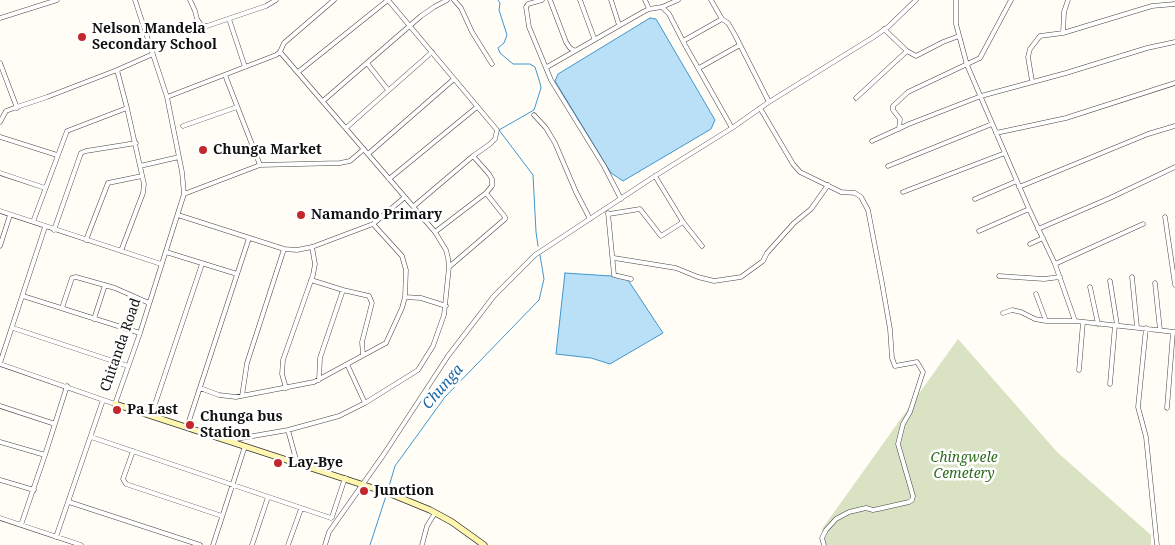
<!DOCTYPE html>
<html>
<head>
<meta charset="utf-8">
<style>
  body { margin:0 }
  canvas { display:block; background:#fffdf5 }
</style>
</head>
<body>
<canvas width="1175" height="545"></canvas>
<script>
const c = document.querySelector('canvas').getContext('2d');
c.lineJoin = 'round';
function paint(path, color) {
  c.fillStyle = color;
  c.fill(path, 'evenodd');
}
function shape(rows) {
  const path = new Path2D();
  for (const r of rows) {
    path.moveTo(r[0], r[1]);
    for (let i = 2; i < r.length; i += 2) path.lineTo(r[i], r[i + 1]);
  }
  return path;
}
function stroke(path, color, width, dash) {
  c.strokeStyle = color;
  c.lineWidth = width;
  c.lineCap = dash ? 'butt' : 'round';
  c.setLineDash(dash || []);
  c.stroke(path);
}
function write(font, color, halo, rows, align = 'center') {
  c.font = font + ' "Noto Serif",serif';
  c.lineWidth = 5;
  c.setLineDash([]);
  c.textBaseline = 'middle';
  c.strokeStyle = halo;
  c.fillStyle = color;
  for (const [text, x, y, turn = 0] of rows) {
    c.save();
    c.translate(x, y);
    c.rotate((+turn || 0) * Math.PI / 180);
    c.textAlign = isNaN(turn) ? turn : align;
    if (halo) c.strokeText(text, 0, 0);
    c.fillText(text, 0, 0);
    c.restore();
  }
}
paint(shape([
  [958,339,1057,452,1151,535,1151,545,825,545,822,529]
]), '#d9e3c4');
const water = shape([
  [650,18,656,19,715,120,711,129,623,181,611,173,555,81,558,74,650,18],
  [565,273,626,277,663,333,610,364,591,358,556,354,565,273]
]);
paint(water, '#b9e0f7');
stroke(water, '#3f96cf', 1);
stroke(shape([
  [498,0,500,3,499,10,507,35,504,43,498,48,500,53,513,64,530,64,535,67,540,83,541,88,534,110,499,130,533,175,536,232,538,246],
  [388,490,395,466,445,397,539,300,544,279,540,255],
  [370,545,386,496]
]), '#3f96cf', 1);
const street = shape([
  [190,0,195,11,197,19,201,25,207,26,266,6,276,0],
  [454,0,461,8,472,32,492,64],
  [542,0,528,4,526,7,529,27,551,80,604,166,621,199],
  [550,0,566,42,570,48,575,51],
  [580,0,594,38],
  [611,0,619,25],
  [645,0,649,9],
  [711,0,722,19,728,23,735,35,769,102],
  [956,0,956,24,967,65,1029,209,1055,264,1075,321],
  [662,7,669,14,685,45,732,128],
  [0,18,57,0],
  [229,19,245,67],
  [884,29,907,51,916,56,943,42,959,36],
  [1063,33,1064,12,1068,0],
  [683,41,722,19],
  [280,52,284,43,334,0],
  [0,63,17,108],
  [367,63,388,90],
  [547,67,643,12,649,9,662,7,678,0],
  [699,68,740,45],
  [117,70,127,108,144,184,143,193,121,251],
  [298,72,388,0,497,130,495,139,490,144,473,156,414,206],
  [225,75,260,165],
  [1032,81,1028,57,1030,49,1040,36,1063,33,1152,6,1175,4],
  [167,97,276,55,280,52,435,232,446,250,448,258,449,267,444,315,433,346,418,370,365,403,339,416,288,430,230,440],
  [856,98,907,51],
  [323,101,421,16,434,7,447,0],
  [760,108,793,164,800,172,841,192,855,193,861,197,868,210,882,283,890,329,892,358,895,366,917,362,923,372,910,412,903,424,898,444,913,496,912,500,909,502,878,509,873,510,866,508,849,512,836,519,826,530,822,538,824,545],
  [534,115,546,128,555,143,576,192,590,219],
  [0,122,6,111,14,108,47,97,117,70,153,54],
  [183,126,237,107],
  [346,128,432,52],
  [899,129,900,119,893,110,893,106,908,92,980,58,1011,0],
  [996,133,1066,118,1175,83],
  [0,137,57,155],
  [872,141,909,124,981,96,1066,73,1147,48,1175,42],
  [368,154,454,79],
  [140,166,179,157],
  [888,166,992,124],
  [0,173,45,188],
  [655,176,683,222,702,246],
  [389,179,477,107],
  [1019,187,1148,134,1175,126],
  [903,192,1005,153],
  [184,194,260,165,340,163,350,161,364,149],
  [975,199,1017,181],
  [0,211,161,264],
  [608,213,614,275,631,279],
  [609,214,640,209,661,236,683,222],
  [178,215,284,249,297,250,312,247,373,224,405,197],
  [1165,217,1175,285],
  [33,222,67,131,127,108],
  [1038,229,1110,198,1175,167],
  [54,230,81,153,86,151,136,143],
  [979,231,1029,209],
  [435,232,486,193,492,186,492,179,489,174,473,156],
  [86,240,108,183,142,176],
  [1030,244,1043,238],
  [0,246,10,215],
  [166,252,237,274],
  [614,258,676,268,698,277,714,281,741,277,763,261,767,253,794,223,811,209,828,185],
  [1055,264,1143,224],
  [449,267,505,219,505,217,486,193],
  [999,276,1044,279,1060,277],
  [1132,277,1137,327],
  [311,280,343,290,369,296,372,303,362,342,363,355],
  [1110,281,1117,325],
  [1155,283,1160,330],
  [1090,287,1098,324],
  [1036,294,1046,321],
  [23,296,140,333],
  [405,297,421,298,446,306],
  [62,308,72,278,76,277,115,288,149,303],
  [1003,313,1012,310,1021,312,1035,319,1046,321,1075,321,1175,332],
  [94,319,105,285],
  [13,328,128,366],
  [1146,328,1138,407,1146,437,1157,545],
  [0,363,45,227],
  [0,364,115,404,140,333,184,194,182,172,167,97,135,0],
  [347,364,365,403],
  [1079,370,1083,322],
  [319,380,320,358,343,290],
  [1110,384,1115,325],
  [200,388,219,395,236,397,314,382,386,343,402,308,405,297,406,270,402,256,373,224],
  [286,388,282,374,283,360,313,275,315,264,312,247],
  [242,396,247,363,284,249],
  [0,406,55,424],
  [1167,408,1173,332],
  [151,416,202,264],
  [187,427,249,238],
  [288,430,297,463],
  [91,437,331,518,332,517,345,478],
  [0,442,45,455],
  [133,451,123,479,126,484,222,516],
  [0,480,34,490],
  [69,502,200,545],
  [0,518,81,545],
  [21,525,45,455,67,386],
  [56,537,103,400],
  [213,545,245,446],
  [252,545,268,497],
  [288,545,301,509],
  [325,545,329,532,384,454,448,356,494,296,535,255,655,176,732,128,769,102,872,38,888,27,916,0],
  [422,545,427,526,435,513]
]);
const secondary = shape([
  [115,404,391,494,430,510,452,522,484,545]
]);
stroke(street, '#444', 5);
stroke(secondary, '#333', 7);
stroke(street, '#fff', 4);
stroke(secondary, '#fff6b0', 5.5);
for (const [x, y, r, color] of [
  [82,37,5,"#c4262e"],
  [203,150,5,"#c4262e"],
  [301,215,5,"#c4262e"],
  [117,410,5,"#c4262e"],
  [190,425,5,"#c4262e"],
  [278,463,5,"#c4262e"],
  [364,491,5,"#c4262e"]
]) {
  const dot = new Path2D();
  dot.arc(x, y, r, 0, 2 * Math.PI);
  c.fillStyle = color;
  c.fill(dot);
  stroke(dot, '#fff', 2);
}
write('bold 14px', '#111', '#fff', [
  ["Nelson Mandela",92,29],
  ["Secondary School",92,45],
  ["Chunga Market",213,150],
  ["Namando Primary",311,215],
  ["Pa Last",127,410],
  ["Chunga bus",200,417],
  ["Station",200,433],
  ["Lay-Bye",288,463],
  ["Junction",374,491]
], 'left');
write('14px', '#111', '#fff', [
  ["Chitanda Road",121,345,-71]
]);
write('italic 14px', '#2f6b1f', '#fff', [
  ["Chingwele",964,458],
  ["Cemetery",964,474]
]);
write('italic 15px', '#1768a6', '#fff', [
  ["Chunga",443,387,-49]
]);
</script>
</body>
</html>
